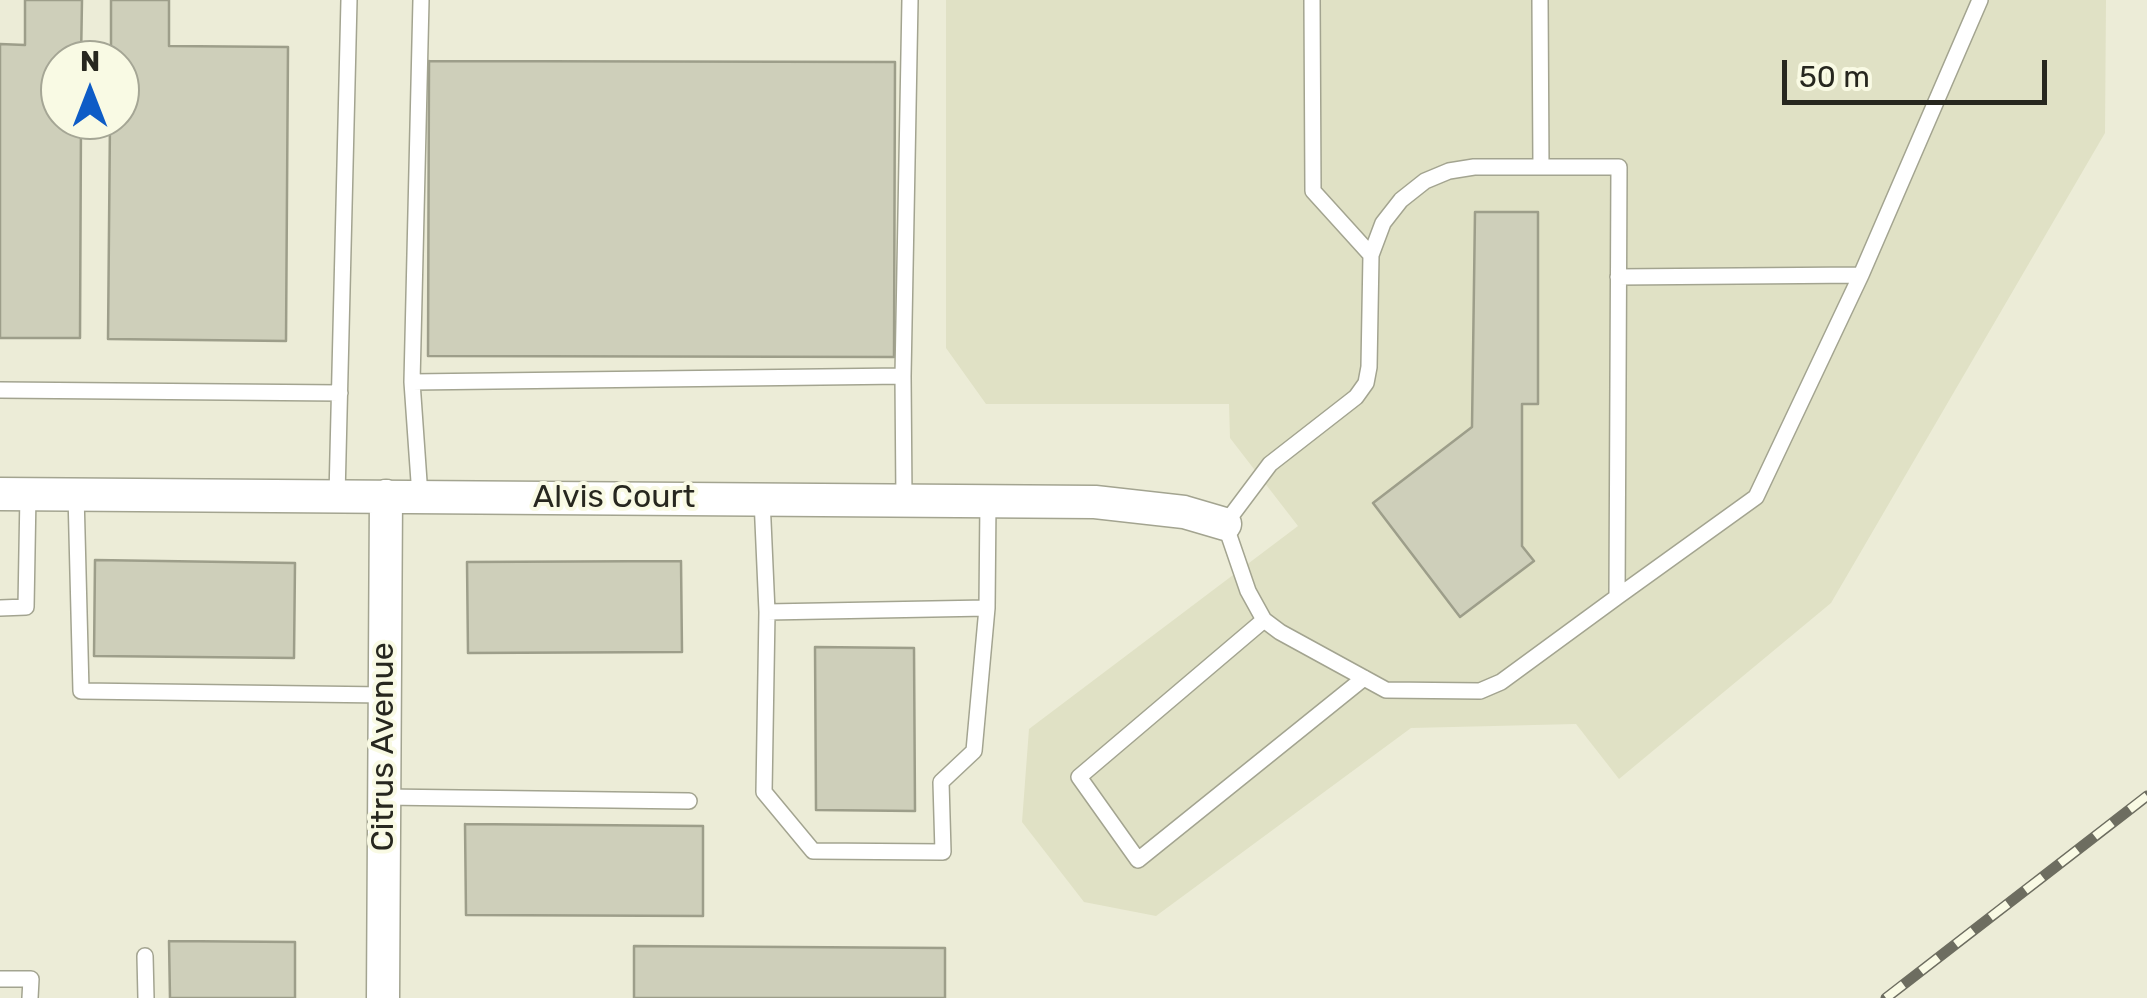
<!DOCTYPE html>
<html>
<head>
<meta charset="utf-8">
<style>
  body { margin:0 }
  #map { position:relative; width:2147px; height:998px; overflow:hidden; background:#ececd7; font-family:Rubik,sans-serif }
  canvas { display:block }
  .north { position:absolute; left:40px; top:40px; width:100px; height:100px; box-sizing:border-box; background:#f9fae4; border:2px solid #a5a695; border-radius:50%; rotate:0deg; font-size:28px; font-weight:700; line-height:40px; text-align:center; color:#27271f }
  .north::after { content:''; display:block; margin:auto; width:35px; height:45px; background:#0e5cc6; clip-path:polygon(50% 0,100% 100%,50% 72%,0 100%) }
  .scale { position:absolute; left:1782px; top:60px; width:265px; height:45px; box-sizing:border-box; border:5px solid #27271f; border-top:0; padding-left:12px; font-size:30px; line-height:35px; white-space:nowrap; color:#27271f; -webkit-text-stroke:8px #f9fae4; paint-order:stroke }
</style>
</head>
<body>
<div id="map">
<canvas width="2147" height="998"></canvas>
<div class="north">N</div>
<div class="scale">50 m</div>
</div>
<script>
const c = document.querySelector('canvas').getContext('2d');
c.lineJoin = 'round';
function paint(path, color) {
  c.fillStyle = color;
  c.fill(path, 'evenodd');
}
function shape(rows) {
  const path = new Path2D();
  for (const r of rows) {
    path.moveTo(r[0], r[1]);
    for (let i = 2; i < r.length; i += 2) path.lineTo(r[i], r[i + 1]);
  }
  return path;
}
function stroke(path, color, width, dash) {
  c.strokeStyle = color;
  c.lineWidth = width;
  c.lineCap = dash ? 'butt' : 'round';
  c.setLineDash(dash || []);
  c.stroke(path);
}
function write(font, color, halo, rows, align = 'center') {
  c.font = font + ' Rubik,sans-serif';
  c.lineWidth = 8;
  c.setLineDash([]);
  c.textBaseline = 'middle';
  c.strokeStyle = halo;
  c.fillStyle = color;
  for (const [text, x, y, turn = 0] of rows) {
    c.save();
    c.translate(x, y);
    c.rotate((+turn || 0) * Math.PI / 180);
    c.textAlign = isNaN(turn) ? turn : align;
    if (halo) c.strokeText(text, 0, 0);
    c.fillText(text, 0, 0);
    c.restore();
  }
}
paint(shape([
  [946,0,2106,0,2105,133,1831,603,1619,779,1576,724,1411,728,1156,916,1084,902,1022,822,1029,729,1298,526,1230,438,1229,404,986,404,946,348]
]), '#e0e1c5');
const building = shape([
  [25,0,82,0,81,60,60,60,60,120,81,120,80,338,0,338,0,44,25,45,25,0],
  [111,0,169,0,169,46,288,47,286,341,108,339,110,120,120,120,120,60,111,60,111,0],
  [429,61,895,62,894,357,428,356,429,61],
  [1475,212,1538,212,1538,404,1522,404,1522,546,1534,561,1460,617,1373,503,1472,427,1475,212],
  [95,560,295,563,294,658,94,656,95,560],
  [681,561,682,652,468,653,467,562,681,561],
  [815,647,914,648,915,811,816,810,815,647],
  [465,824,703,826,703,916,466,915,465,824],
  [169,941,295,942,295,998,170,998,169,941],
  [634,946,945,948,945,998,634,998,634,946]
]);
paint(building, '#cecfba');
stroke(building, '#9d9e8a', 2.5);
const lane = shape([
  [1312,0,1313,191,1371,255],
  [1540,0,1541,167],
  [1474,167,1619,167,1617,597,1501,682,1480,691,1386,690,1280,632,1264,620,1248,591,1225,524,1270,464,1356,397,1366,383,1369,367,1371,255,1383,223,1401,200,1425,181,1449,171,1474,167],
  [1861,275,1980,0],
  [903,376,910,0],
  [412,382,421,0],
  [0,390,340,393],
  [76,494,81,691,384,695],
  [337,496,349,0],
  [420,496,412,382,903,376,904,500],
  [762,499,767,612,987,608,988,501],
  [1617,597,1756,497,1861,275,1618,277],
  [0,608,26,607,28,494],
  [767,612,764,792,813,851,943,852,941,782,974,751,987,608],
  [1264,620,1079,777,1138,860,1364,678],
  [384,797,689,801],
  [145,956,146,998],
  [0,979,31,979,30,998]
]);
const street = shape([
  [0,494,1095,502,1184,512,1225,524],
  [383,998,386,496]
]);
stroke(lane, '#a3a490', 18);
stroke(street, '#a3a490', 35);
stroke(lane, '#fff', 15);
stroke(street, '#fff', 32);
const rail = shape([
  [1886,998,2147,796]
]);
stroke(rail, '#6d6d60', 11);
stroke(rail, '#f9fae4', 8, [22]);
write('32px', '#27271f', '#f9fae4', [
  ["Alvis Court",614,498],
  ["Citrus Avenue",384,747,-90]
]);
</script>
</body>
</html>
